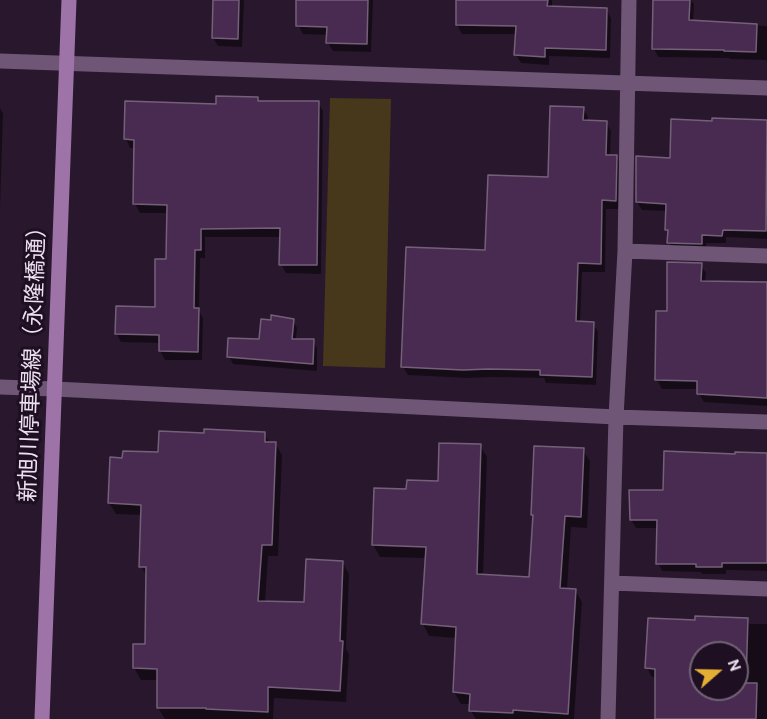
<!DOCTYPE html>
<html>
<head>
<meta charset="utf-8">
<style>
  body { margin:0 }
  #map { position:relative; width:767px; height:719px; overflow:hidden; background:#29182d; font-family:Cabin,sans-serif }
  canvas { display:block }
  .north { position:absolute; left:689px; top:641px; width:60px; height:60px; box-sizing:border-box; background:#1f0f23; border:2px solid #716375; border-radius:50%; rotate:70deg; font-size:16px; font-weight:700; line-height:24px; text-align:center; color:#ece1f0 }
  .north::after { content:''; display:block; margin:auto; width:21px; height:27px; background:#e4ae35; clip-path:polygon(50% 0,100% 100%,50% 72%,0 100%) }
</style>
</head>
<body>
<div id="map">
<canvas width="767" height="719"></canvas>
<div class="north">N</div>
</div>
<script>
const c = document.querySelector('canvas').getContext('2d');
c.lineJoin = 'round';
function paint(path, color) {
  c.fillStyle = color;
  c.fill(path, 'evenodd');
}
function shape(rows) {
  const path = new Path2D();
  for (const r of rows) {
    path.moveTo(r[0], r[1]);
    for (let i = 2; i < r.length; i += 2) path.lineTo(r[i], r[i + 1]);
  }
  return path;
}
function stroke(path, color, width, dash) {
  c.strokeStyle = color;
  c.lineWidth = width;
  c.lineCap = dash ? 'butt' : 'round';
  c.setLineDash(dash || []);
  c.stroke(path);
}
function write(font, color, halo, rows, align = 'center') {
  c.font = font + ' Cabin,"Noto Sans JP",sans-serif';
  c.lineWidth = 6;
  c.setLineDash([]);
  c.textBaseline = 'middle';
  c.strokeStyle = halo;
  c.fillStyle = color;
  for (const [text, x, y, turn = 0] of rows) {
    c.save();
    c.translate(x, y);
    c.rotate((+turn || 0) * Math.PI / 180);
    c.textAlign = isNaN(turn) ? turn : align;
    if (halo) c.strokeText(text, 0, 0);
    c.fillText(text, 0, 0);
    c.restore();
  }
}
paint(shape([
  [330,98,391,99,385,368,323,366]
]), '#47381c');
paint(shape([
  [215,0,244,0,242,47,218,46,213,38],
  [298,0,373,0,371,52,333,51,328,43,328,35,303,34,298,25],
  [457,0,552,0,552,8,606,9,611,18,610,58,549,56,549,65,521,63,516,55,517,34,462,34,457,25],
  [654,0,691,0,694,4,693,22,767,26,767,62,766,60,730,59,729,58,658,57,654,49],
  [257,98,259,102,318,103,323,111,321,274,286,273,281,264,281,237,205,237,205,258,200,258,199,311,203,318,202,360,165,360,160,351,160,343,121,342,116,333,156,308,167,261,168,213,140,213,135,204,136,148,130,148,126,139,217,105],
  [0,108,3,114,0,210],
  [583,108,588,117,587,122,606,122,611,131,610,156,616,157,621,165,620,209,606,209,605,272,582,272,580,323,593,324,598,332,596,385,546,383,544,378,494,377,469,378,408,375,403,367,487,252,549,179],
  [739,120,767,121,767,239,726,237,726,243,706,243,706,252,674,250,669,242,669,233,667,229,667,211,642,210,637,202,671,159,713,122],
  [701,265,706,273,705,282,767,284,767,406,704,402,699,394,699,389,662,389,657,380,668,313],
  [293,320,297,328,296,340,313,341,317,348,317,371,233,364,229,356,261,340],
  [264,433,270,443,275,443,282,455,278,556,268,556,265,602,306,603,343,563,349,574,346,649,349,654,346,702,274,698,273,719,165,719,158,708,158,680,141,680,134,668,146,645,147,577,141,566,142,515,116,514,109,503,124,459,160,454,206,435],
  [480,446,487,457,483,576,530,579,534,518,532,514,583,450,590,461,587,528,571,527,567,590,575,590,582,602,574,719,476,719,470,710,471,704,461,704,454,692,457,638,429,636,423,624,427,558,380,557,373,545,376,489,408,490,440,483],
  [767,454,767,571,726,570,726,574,702,574,701,572,662,571,658,563,658,528,636,528,631,520,630,492,664,491],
  [747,620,750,624,767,624,767,719,657,719,657,677,652,677,647,668,696,622],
  [701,653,737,653,737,689,701,689]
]), '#0007');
const building = shape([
  [213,0,239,0,238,39,212,38,213,0],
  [296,0,368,0,367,44,326,43,327,27,296,26,296,0],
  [456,0,548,0,547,6,607,8,606,50,545,48,545,57,514,55,516,26,456,25,456,0],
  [653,0,690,0,689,20,757,24,756,52,724,51,724,50,652,49,653,0],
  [216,96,258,97,258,101,319,101,317,265,279,265,280,228,201,229,201,250,195,250,194,308,199,308,198,352,159,351,159,335,115,334,116,306,155,307,155,259,166,259,167,205,133,204,134,140,124,139,125,101,216,104,216,96],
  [550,106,584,107,583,120,607,121,606,155,617,155,616,201,602,200,601,264,578,263,576,321,594,322,592,377,540,375,540,370,488,369,463,370,401,367,406,247,485,250,488,175,548,177,550,106],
  [712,118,767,120,766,231,723,230,722,236,702,235,702,244,667,243,668,230,665,230,666,204,636,202,636,156,670,158,671,119,712,121,712,118],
  [667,262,702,263,701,281,767,282,767,398,697,394,697,381,655,380,656,311,667,311,667,262],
  [271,315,294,319,292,339,314,339,313,364,227,357,228,338,259,339,261,319,271,320,271,315],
  [204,429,265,432,265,442,276,442,272,545,262,545,258,601,304,602,306,559,343,561,340,641,343,641,340,691,268,687,268,712,206,709,206,708,157,708,157,669,133,668,133,644,145,644,146,567,139,567,141,505,108,503,110,457,122,458,123,451,158,452,159,431,204,433,204,429],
  [439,443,481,444,477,574,529,577,533,515,531,515,534,446,584,448,581,517,565,516,560,588,576,589,568,714,513,710,513,713,469,711,470,694,453,692,456,627,421,624,426,547,372,545,374,488,406,489,407,480,438,481,439,443],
  [664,451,735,454,735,452,767,453,767,563,722,563,722,567,696,567,696,564,656,564,657,520,630,520,629,490,663,490,664,451],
  [695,616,748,618,746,683,757,683,756,719,655,719,655,669,645,668,648,618,695,620,695,616],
  [701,653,737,653,737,689,701,689,701,653]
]);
paint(building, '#492b51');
stroke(building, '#746079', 1.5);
stroke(shape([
  [0,61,767,88],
  [625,251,767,256],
  [0,387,55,389,616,417,767,422],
  [612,583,767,589],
  [608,719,616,417,625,251,629,0]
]), '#6f5576', 15);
stroke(shape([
  [42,719,69,0]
]), '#9d73a8', 15);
write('22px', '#ece1f0', '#1f0f23', [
  ["新旭川停車場線（永隆橋通）",33,359,-88]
]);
</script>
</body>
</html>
